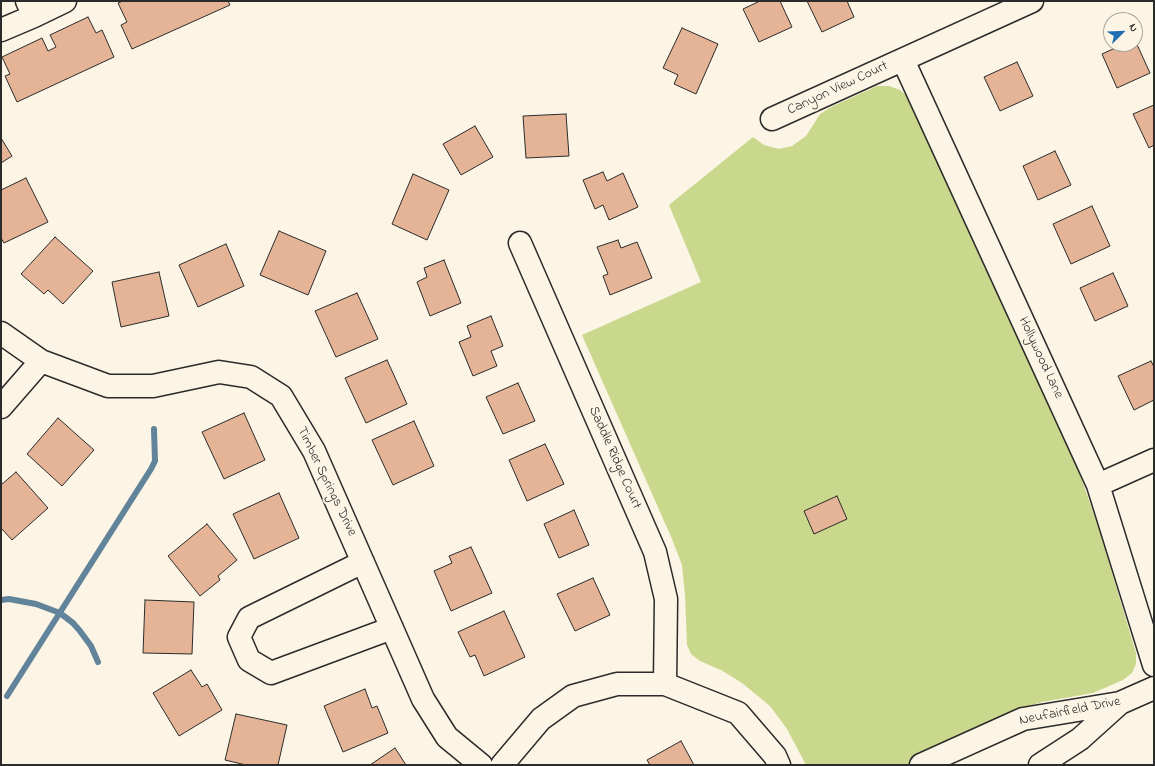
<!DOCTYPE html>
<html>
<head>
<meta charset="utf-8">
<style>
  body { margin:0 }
  #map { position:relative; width:1155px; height:766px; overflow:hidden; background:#fcf5e5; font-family:"Indie Flower",sans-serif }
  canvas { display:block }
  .frame { position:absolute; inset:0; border:2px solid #2b2b2b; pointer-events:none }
  .north { position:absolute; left:1103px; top:12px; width:40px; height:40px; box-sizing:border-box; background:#fcf5e5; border:1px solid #a8a49b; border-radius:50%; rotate:67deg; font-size:11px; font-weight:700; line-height:16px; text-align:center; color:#2b2b2b }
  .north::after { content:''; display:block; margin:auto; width:14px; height:18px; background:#1f6fb2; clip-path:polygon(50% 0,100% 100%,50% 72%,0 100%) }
</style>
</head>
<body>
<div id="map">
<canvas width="1155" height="766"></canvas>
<div class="frame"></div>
<div class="north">N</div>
</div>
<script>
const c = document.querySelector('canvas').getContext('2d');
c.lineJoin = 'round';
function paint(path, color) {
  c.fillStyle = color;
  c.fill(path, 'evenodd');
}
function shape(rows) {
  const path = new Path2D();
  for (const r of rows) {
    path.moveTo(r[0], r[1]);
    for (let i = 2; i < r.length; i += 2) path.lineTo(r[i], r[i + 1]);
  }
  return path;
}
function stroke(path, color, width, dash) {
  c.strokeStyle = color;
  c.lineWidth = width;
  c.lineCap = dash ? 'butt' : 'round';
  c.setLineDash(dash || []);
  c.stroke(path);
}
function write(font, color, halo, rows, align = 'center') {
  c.font = font + ' "Indie Flower",sans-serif';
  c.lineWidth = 4;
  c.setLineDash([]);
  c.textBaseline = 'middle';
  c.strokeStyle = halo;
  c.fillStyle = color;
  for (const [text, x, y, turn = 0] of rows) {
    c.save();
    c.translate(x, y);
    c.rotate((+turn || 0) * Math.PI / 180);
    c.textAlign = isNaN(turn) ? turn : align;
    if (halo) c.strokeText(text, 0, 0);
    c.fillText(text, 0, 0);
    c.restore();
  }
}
paint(shape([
  [877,86,889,86,900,90,908,97,1076,463,1099,529,1136,653,1136,664,1132,673,1123,680,1093,693,1042,702,1007,713,950,739,932,749,911,765,806,765,787,729,770,706,742,683,721,670,700,661,691,654,687,645,685,595,682,565,672,539,582,335,701,282,669,205,753,137,764,145,779,149,792,146,806,136,820,114,831,107]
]), '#c9d88c');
stroke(shape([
  [1,600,9,599,36,604,60,613,73,623,80,631,91,646,98,662],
  [7,696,151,469,155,461,154,429]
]), '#62849b', 6);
const building = shape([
  [123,1,228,1,230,5,132,49,121,25,127,22,118,3,123,1],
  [760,1,780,1,792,27,759,42,743,9,760,1],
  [807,1,847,1,854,17,822,32,807,1],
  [88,17,96,33,102,30,114,57,17,102,5,76,10,74,2,57,42,38,48,51,56,47,50,35,88,17],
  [682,28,718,44,696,94,674,84,678,75,663,68,682,28],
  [1135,40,1150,73,1117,88,1102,54,1124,44,1135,44,1135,40],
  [1017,62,1033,96,1000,111,984,77,1017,62],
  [1154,105,1154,145,1149,148,1133,114,1154,105],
  [566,114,569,156,526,158,523,116,566,114],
  [475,126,493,157,461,175,443,144,475,126],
  [1,138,12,156,1,163,1,138],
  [1055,151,1071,185,1038,200,1023,166,1055,151],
  [603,172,607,181,623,173,638,207,609,220,603,205,595,209,583,180,603,172],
  [413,174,449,190,427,240,392,224,413,174],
  [26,178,48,222,4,243,1,238,1,190,26,178],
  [1092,206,1110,246,1071,264,1053,224,1092,206],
  [279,231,326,251,308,295,260,275,279,231],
  [55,237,93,271,63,304,48,290,44,294,21,274,55,237],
  [618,240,621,248,637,242,652,278,610,295,603,276,608,274,597,247,618,240],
  [226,244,244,286,198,307,179,265,226,244],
  [444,260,461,303,430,316,417,282,427,277,424,268,444,260],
  [159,272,169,316,121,327,112,282,159,272],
  [1113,273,1128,306,1095,321,1080,288,1113,273],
  [357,293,378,339,336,357,315,311,357,293],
  [491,316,503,346,491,351,497,366,473,376,459,342,471,337,467,326,491,316],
  [387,360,407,404,366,423,345,378,387,360],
  [1151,361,1154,367,1154,400,1134,410,1118,376,1151,361],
  [518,383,535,421,503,434,486,397,518,383],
  [244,413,265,460,224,479,202,432,244,413],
  [58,418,94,450,62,486,27,454,58,418],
  [414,421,434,466,393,485,372,440,414,421],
  [545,444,564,484,527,501,509,460,545,444],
  [16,472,48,508,12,540,1,528,1,485,16,472],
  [279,493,299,538,254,559,233,514,279,493],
  [837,496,847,519,814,534,804,511,837,496],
  [574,510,589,545,559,558,544,524,574,510],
  [207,524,237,560,218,576,220,580,200,596,168,556,207,524],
  [471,547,492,593,451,611,434,571,452,563,449,556,471,547],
  [593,578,610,615,575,631,557,594,593,578],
  [145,600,194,602,192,654,143,653,145,600],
  [504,611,525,657,484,676,475,655,470,657,458,632,504,611],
  [191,670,202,687,207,684,222,710,179,736,153,693,191,670],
  [365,689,372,708,377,706,388,733,343,752,324,706,365,689],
  [236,714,287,725,278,765,246,765,225,760,236,714],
  [681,741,694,765,650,765,647,760,681,741],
  [395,748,406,765,370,765,395,748]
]);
paint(building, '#e5b496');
stroke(building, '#2b2b2b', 1);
const minor = shape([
  [27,1,34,16,65,1],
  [1,30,34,16],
  [903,60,1098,485,1154,665],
  [772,119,1032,1],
  [520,243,655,552,666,599,665,684],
  [1,333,41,361,108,386,153,386,219,372,251,377,281,396,314,451,423,699,447,737,481,765],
  [1,407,41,361],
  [1098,485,1154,460],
  [363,562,249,618,239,637,249,660,271,673,392,628],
  [502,765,541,719,573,696,617,684,665,684,738,713,775,756,779,765],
  [921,765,1023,719,1120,703,1154,688],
  [1040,765,1080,739,1120,703]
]);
stroke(minor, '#2b2b2b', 25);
stroke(minor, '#fcf5e5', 22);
write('14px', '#2b2b2b', '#fcf5e5', [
  ["Canyon View Court",838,89,-25],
  ["Hollywood Lane",1040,358,65],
  ["Saddle Ridge Court",614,458,66],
  ["Timber Springs Drive",326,482,64],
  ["Neufairfield Drive",1070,712,-11]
]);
</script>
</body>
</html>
